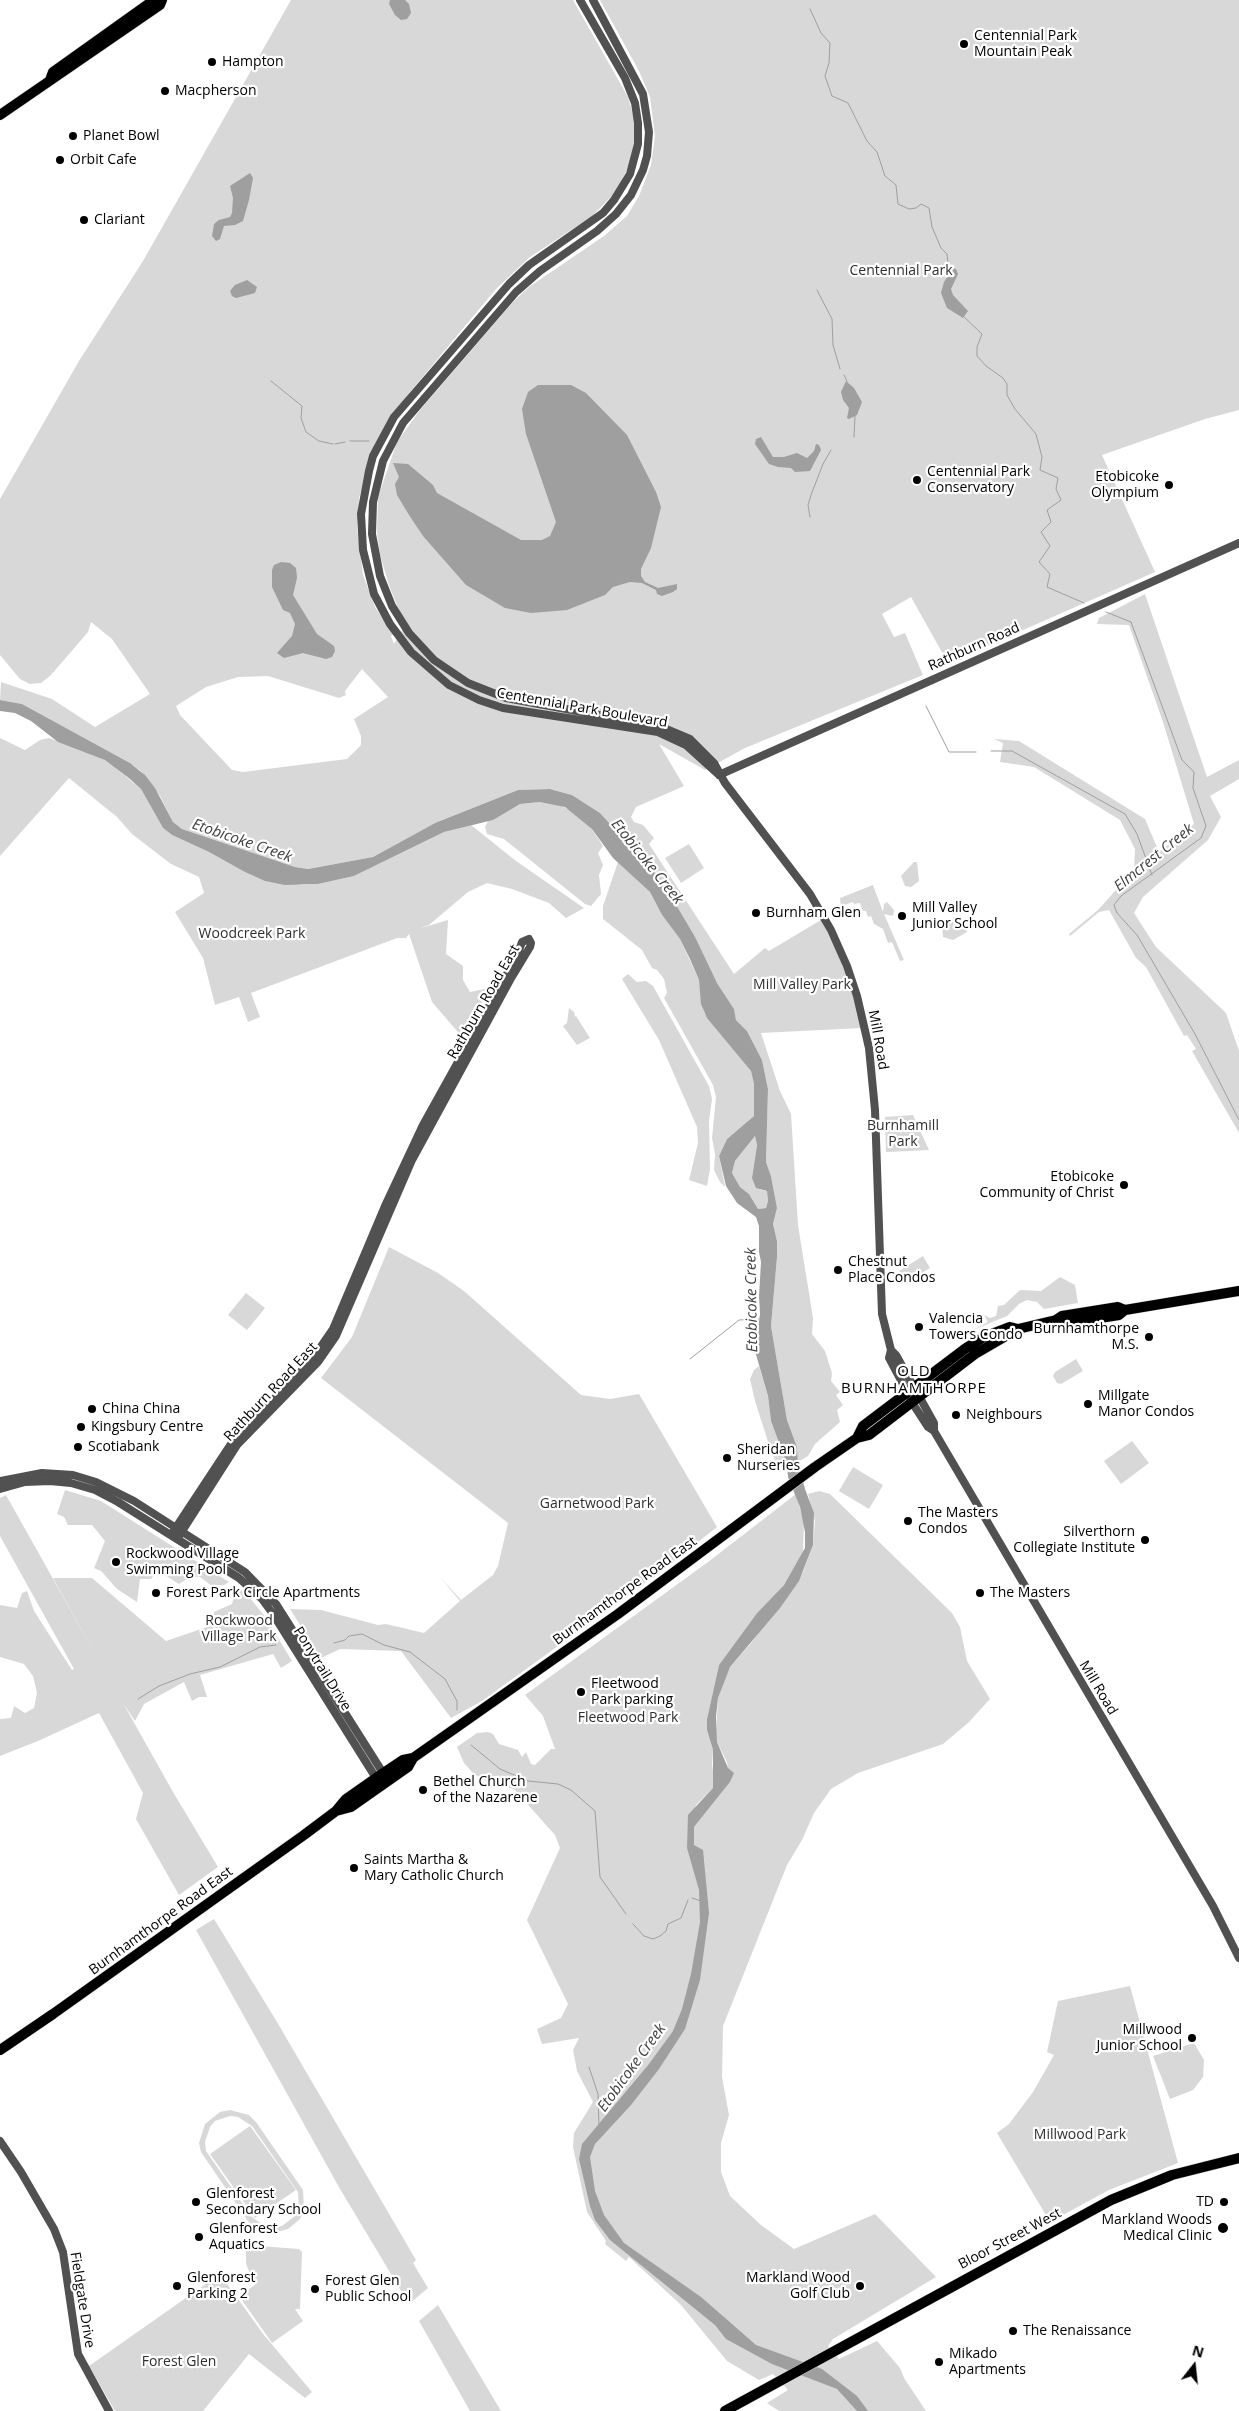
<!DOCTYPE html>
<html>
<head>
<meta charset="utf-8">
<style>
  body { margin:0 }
  #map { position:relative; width:1239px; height:2411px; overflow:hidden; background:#fff; font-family:"Open Sans",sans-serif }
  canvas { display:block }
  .north { position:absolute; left:1169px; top:2341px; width:50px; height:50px; -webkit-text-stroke:4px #fff; paint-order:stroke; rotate:16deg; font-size:14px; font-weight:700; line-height:20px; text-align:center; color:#000 }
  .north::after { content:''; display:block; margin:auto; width:18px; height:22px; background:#000; clip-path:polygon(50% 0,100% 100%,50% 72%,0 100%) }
</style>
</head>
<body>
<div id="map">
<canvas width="1239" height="2411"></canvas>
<div class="north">N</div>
</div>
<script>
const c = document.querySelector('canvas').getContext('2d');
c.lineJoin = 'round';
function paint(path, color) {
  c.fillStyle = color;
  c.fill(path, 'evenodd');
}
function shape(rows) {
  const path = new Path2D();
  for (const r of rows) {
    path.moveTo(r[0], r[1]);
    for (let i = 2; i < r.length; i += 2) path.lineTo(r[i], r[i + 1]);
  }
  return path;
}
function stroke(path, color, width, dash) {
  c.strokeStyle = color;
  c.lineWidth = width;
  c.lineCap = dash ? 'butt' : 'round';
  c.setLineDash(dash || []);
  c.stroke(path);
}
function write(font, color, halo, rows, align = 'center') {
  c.font = font + ' "Open Sans",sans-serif';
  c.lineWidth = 4.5;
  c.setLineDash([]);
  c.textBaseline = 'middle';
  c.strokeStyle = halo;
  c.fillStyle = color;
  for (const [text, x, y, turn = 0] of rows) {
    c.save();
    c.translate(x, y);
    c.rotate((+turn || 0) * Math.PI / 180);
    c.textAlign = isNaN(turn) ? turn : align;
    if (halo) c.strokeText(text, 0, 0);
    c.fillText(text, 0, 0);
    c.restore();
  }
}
paint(shape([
  [291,0,573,0,628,97,634,118,635,136,633,158,615,193,591,217,530,257,496,289,410,392,373,448,359,498,357,527,363,575,375,607,393,634,391,636,394,644,407,622,400,613,389,585,380,555,377,532,378,497,397,442,420,410,513,302,529,287,604,236,627,216,639,196,651,165,655,136,650,97,639,71,600,0,1239,0,1239,410,1205,419,1102,455,1155,572,948,663,911,597,882,614,894,637,905,633,923,675,745,748,705,770,659,744,684,786,636,807,631,817,634,822,643,825,654,838,649,844,734,974,765,948,769,951,821,920,837,950,856,1004,861,1028,761,1033,780,1091,791,1114,798,1225,813,1318,812,1334,825,1351,832,1373,831,1381,840,1392,836,1395,843,1405,837,1410,840,1422,815,1444,808,1456,798,1462,797,1447,787,1420,771,1326,777,1257,777,1241,773,1224,777,1208,771,1176,766,1162,768,1089,762,1060,747,1031,736,1020,734,1009,717,983,662,881,600,813,572,795,562,792,550,789,518,790,435,823,373,857,308,869,295,867,182,829,173,822,160,796,141,771,130,763,22,704,0,700,1,682,52,699,95,727,150,694,112,639,91,622,88,632,51,675,41,683,30,684,20,679,0,655,0,499,79,361,143,261],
  [362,669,388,697,354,719,361,736,361,745,347,759,243,772,232,770,180,715,176,706,206,687,238,677,268,676,339,698,346,695,345,691],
  [1145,594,1207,777,1239,760,1239,779,1210,796,1221,817,1208,840,1143,897,1134,913,1156,947,1226,1013,1239,1051,1239,1133,1192,1051,1196,1049,1187,1035,1184,1036,1146,967,1136,958,1109,910,1099,912,1070,936,1069,934,1098,910,1134,870,1135,849,1120,820,1034,767,1000,762,1003,743,994,739,1019,741,1145,819,1159,852,1194,824,1163,722,1129,625,1097,624,1099,618],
  [0,738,25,750,40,740,49,738,105,759,141,789,163,828,172,835,209,852,243,871,301,885,318,884,354,876,444,832,471,825,516,861,584,908,566,918,549,903,512,889,487,883,468,892,429,925,418,929,448,920,446,954,463,966,463,980,470,992,489,988,464,1039,432,1002,409,934,406,938,397,938,251,993,260,1017,248,1022,239,997,215,1005,203,958,175,912,204,893,199,877,171,864,132,834,117,817,69,778,0,856],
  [540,802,555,803,572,811,592,829,603,846,598,853,603,865,599,875,601,894,591,906,585,904,504,839,487,834,485,827,488,821,520,804],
  [689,844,704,868,681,883,665,858],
  [618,862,650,892,662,915,680,939,699,980,704,1012,751,1071,754,1084,754,1116,727,1139,719,1156,725,1187,720,1182,714,1170,715,1154,712,1138,716,1097,713,1085,664,998,667,993,664,979,657,970,652,968,642,950,603,919,603,906],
  [914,862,917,862,919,881,911,887,905,886,901,876],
  [873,885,883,912,884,904,887,902,894,910,893,916,884,914,904,960,900,961,892,942,888,943,883,929,874,924,871,916,868,917,866,911,863,911,860,903,854,904,853,902,841,906,840,898],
  [950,919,967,928,967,932,953,940,943,937,942,926],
  [628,974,637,982,646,981,653,986,709,1086,712,1099,709,1121,710,1169,707,1186,689,1180,698,1143,697,1127,659,1040,622,979],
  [569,1008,574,1012,575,1017,576,1016,590,1038,577,1045,563,1026,567,1023],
  [913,1115,929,1150,886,1152,885,1117],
  [755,1136,757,1145,752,1178,761,1190,767,1191,768,1201,766,1208,758,1209,749,1194,740,1187,732,1173,735,1161],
  [389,1247,438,1273,464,1291,581,1395,610,1399,639,1394,717,1527,649,1580,482,1701,451,1718,401,1651,340,1649,321,1658,290,1609,321,1610,378,1625,386,1624,424,1633,460,1601,439,1576,461,1600,493,1575,498,1566,508,1523,321,1378,352,1337],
  [923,1256,930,1268,906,1283,899,1271],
  [1060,1277,1075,1285,1078,1303,1044,1309,1037,1302,1027,1300,1019,1304,1007,1316,971,1331,988,1322,984,1315,990,1318,996,1316,998,1306,1004,1305,1020,1290,1041,1291],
  [246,1293,265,1308,247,1330,228,1315],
  [1076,1359,1083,1371,1061,1384,1057,1383,1053,1376,1055,1372],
  [759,1366,768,1396,771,1421,787,1465,784,1470,777,1464,772,1454,755,1401,750,1379,754,1370],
  [1132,1441,1149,1463,1121,1484,1104,1461],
  [853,1467,883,1485,869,1509,839,1491],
  [65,1490,101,1501,229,1582,224,1585,212,1586,200,1577,192,1576,179,1584,157,1570,151,1579,140,1579,137,1602,117,1589,101,1571,94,1568,105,1541,92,1525,68,1525,64,1517,57,1514],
  [819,1491,830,1494,952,1613,960,1627,967,1661,990,1699,969,1722,943,1744,858,1773,831,1789,814,1813,802,1840,787,1865,723,2026,722,2077,729,2115,721,2143,721,2172,730,2196,761,2225,794,2249,875,2214,936,2277,833,2339,828,2346,839,2359,877,2341,900,2368,904,2378,926,2411,779,2411,767,2403,788,2390,773,2374,759,2380,727,2361,681,2305,629,2257,626,2261,605,2244,606,2241,587,2212,573,2147,574,2133,593,2102,577,2071,573,2050,579,2038,542,2044,537,2029,561,2018,568,2004,527,1920,560,1848,555,1835,514,1789,489,1783,473,1773,464,1763,457,1747,477,1733,488,1732,493,1734,499,1744,518,1750,522,1757,526,1752,531,1764,535,1765,551,1749,555,1749,543,1716,525,1695,708,1562,796,1494,804,1523,803,1554,784,1585,757,1613,719,1665,707,1719,707,1730,713,1750,712,1764,714,1778,713,1788,696,1805,687,1847,694,1845,694,1827,730,1782,727,1762,717,1742,716,1734,718,1698,724,1680,730,1667,751,1643,803,1572,813,1545,815,1521,808,1494],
  [6,1495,103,1668,53,1578,92,1578,166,1641,213,1625,214,1612,232,1604,235,1592,239,1588,246,1593,266,1618,292,1661,281,1668,273,1654,200,1675,207,1697,199,1697,192,1701,184,1682,144,1704,135,1721,123,1703,173,1792,218,1867,179,1895,136,1819,143,1793,99,1713,38,1741,0,1756,0,1719,11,1718,14,1706,25,1713,34,1708,37,1693,33,1676,24,1664,0,1657,0,1605,17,1608,22,1593,27,1591,34,1611,72,1670,74,1669,0,1536,0,1498],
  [214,1919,277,2022,416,2260,413,2263,428,2288,409,2304,340,2189,196,1930],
  [1130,1986,1178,2163,1109,2190,1050,2222,997,2133,1009,2124,1033,2092,1054,2055,1047,2052,1058,2001],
  [1194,2043,1204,2060,1203,2077,1193,2090,1170,2099,1153,2056],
  [230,2110,249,2115,256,2122,303,2190,304,2210,300,2219,288,2229,274,2233,255,2228,248,2221,201,2152,199,2143,205,2124,220,2112],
  [230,2116,238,2117,252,2126,298,2192,299,2209,295,2216,282,2226,266,2227,252,2217,206,2151,205,2142,210,2127,215,2121],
  [250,2126,296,2190,255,2218,210,2154],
  [246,2245,299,2249,302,2252,300,2309,295,2309,303,2321,272,2343,239,2296,255,2285,246,2264],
  [220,2274,264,2335,312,2392,305,2398,249,2354,203,2411,115,2411,89,2366],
  [438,2305,501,2411,470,2411,419,2321]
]), '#d8d8d8');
paint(shape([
  [390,0,405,0,409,4,411,13,407,19,401,20,395,15,389,4],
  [250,173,253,178,249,200,243,221,235,225,224,226,220,239,216,241,212,236,214,224,219,220,230,217,232,213,233,198,230,186],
  [953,268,956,269,958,274,951,289,953,295,968,311,963,318,947,308,941,293,944,282],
  [247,280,257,287,255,293,236,298,232,296,230,291,235,285],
  [846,381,854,388,862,402,857,415,849,419,847,418,849,408,843,400,841,392],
  [538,385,571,385,586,393,627,435,656,492,661,507,651,548,641,569,641,576,645,582,658,588,677,584,677,589,673,592,662,596,657,594,656,590,642,583,630,582,613,587,605,595,567,610,531,613,505,608,466,585,423,536,409,515,397,495,395,484,399,477,393,463,408,464,433,485,437,493,521,540,542,540,550,536,556,522,526,434,522,409,528,392],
  [761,437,773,457,784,457,797,453,807,458,814,451,816,444,819,445,821,450,810,471,795,472,791,468,778,467,769,464,755,444,756,439],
  [281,562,290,563,296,568,297,578,293,595,317,634,334,646,335,651,332,657,326,659,303,653,284,658,277,653,292,636,295,624,290,613,283,610,272,587,272,570,274,565],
  [0,700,22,704,130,763,145,775,155,788,173,822,182,829,295,867,308,869,373,857,435,823,518,790,550,789,572,795,600,813,662,881,695,937,717,983,734,1009,736,1020,747,1031,762,1060,768,1089,766,1162,771,1176,777,1208,773,1224,777,1241,777,1257,771,1326,787,1420,797,1447,798,1462,805,1489,814,1513,813,1545,799,1581,780,1608,730,1667,718,1698,716,1717,717,1742,728,1768,734,1773,730,1782,694,1827,694,1845,703,1850,709,1913,700,1980,685,2029,659,2069,631,2105,595,2144,590,2157,595,2191,604,2215,624,2243,701,2297,756,2345,822,2369,857,2396,868,2411,857,2411,837,2389,772,2364,726,2339,715,2325,610,2240,595,2220,590,2206,579,2159,582,2144,649,2064,673,2031,682,2009,691,1974,700,1922,699,1890,687,1848,688,1815,713,1788,713,1750,707,1730,707,1719,719,1665,757,1613,784,1585,805,1548,805,1532,800,1507,788,1477,787,1465,771,1421,768,1396,755,1351,760,1314,759,1296,761,1262,759,1252,759,1226,756,1217,737,1203,726,1186,719,1156,727,1139,754,1116,754,1084,751,1071,707,1018,701,1004,699,980,690,959,680,939,662,915,650,892,613,858,592,829,565,807,540,802,520,804,493,820,444,832,354,876,318,884,285,885,265,881,243,871,209,852,172,835,163,828,141,789,130,779,105,760,58,742,31,721,15,713,0,711],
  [755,1136,757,1145,752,1178,756,1188,767,1191,768,1201,766,1208,758,1209,749,1194,740,1187,732,1173,735,1161]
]), '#9f9f9f');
stroke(shape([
  [810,9,821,33,830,43,829,63,825,76,832,96,848,103,867,141,877,152,885,176,896,185,898,204,909,209,916,208,921,204,929,208,932,227,941,248,947,254,949,273],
  [817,290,832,319,833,345,840,369],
  [963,316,982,334,977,347,977,356,986,366,1003,378,1007,384,1007,395,1015,409,1036,434,1042,457,1040,470,1058,478,1056,489,1061,500,1047,510,1051,522,1041,532,1050,546,1039,562,1050,574,1047,587,1084,603],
  [844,375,847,381],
  [271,381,302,406,301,418,306,432,319,441,333,444],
  [854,437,855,416],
  [350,441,369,441],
  [335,444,345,442],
  [810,517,808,505,811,495,823,464,831,450],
  [1106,612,1131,622,1182,760,1194,772,1193,788,1206,826,1201,838,1121,896,1114,905,1117,913,1137,935,1195,1034,1239,1120],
  [926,706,949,752,976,752],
  [991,751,1012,751,1125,814,1137,834,1152,875],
  [690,1359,739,1320,759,1319],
  [334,1643,345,1640,349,1636,362,1634,384,1645,410,1652,445,1679,457,1701,457,1710],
  [138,1699,159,1686,190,1674,220,1667,260,1647,276,1645],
  [471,1745,500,1769,528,1781,558,1784,571,1790,595,1811,600,1877,626,1914],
  [692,1898,701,1901],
  [633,1924,644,1936,653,1939,660,1936,666,1931,668,1924,681,1918,688,1900],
  [589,2067,598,2094,599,2127]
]), '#9f9f9f', 1);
const major = shape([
  [50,80,53,72,154,0],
  [0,115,160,5,162,0],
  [1056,1320,1062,1324,1119,1315,1125,1310],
  [857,1438,863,1426,966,1348,984,1337,1010,1327,1018,1329],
  [336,1811,351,1807,408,1767,413,1758],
  [0,2050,53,2014,304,1835,336,1811,346,1799,376,1778,403,1760,413,1758,618,1614,815,1467,857,1438,869,1435,975,1354,1018,1329,1056,1320,1062,1316,1118,1307,1125,1310,1239,1291],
  [725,2411,1111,2200,1172,2175,1239,2158]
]);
stroke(major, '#dbdbdb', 11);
stroke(shape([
  [580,0,625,78,635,103,638,123,638,144,630,174,614,200,603,213,529,265,509,284,394,417,373,456,369,471,361,514,363,550,374,594,390,624,411,652,449,685,479,700,503,708,658,732,686,745,718,774],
  [593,0,643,94,649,132,647,156,643,170,631,195,616,214,597,231,540,271,516,292,403,423,383,461,373,502,372,534,380,576,392,606,409,633,434,660,468,683,506,698,659,726,690,739,714,763,725,783,810,894,831,930,847,966,857,996,869,1048,875,1110,882,1314,891,1350,889,1358,915,1407,928,1427,934,1431,1213,1906,1239,1958],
  [719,775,1239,543],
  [891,1350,896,1355,934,1423,934,1431],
  [0,1481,42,1473,73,1475,96,1482,134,1501,245,1572,276,1604,383,1773],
  [0,1489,25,1482,50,1481,71,1483,95,1490,118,1502,239,1578,262,1599,273,1614,376,1778],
  [171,1535,233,1441,311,1361,333,1329,385,1206,423,1125,517,956,522,942,529,939,531,943,530,947,510,980,412,1160,336,1336,318,1362,237,1445,177,1539],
  [0,2141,21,2172,54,2229,63,2252,78,2354,109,2411]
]), '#515151', 8);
stroke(major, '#000', 10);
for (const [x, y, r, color] of [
  [964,44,5,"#000"],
  [212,62,5,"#000"],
  [165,91,5,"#000"],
  [73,136,5,"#000"],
  [60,160,5,"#000"],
  [84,220,5,"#000"],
  [917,480,5,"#000"],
  [1169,485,5,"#000"],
  [756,913,5,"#000"],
  [902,916,5,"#000"],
  [1124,1185,5,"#000"],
  [838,1270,5,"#000"],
  [919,1327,5,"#000"],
  [1149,1337,5,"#000"],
  [1088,1404,5,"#000"],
  [92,1409,5,"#000"],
  [956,1415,5,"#000"],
  [81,1427,5,"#000"],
  [78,1447,5,"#000"],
  [727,1458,5,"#000"],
  [908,1521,5,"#000"],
  [1145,1540,5,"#000"],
  [116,1562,5,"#000"],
  [156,1593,5,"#000"],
  [980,1593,5,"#000"],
  [581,1692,5,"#000"],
  [423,1790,5,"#000"],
  [354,1868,5,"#000"],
  [1192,2038,5,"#000"],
  [196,2202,5,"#000"],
  [1224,2202,5,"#000"],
  [1223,2228,6,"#000"],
  [199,2237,5,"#000"],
  [177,2286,5,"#000"],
  [860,2286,5,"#000"],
  [315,2289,5,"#000"],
  [1013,2331,5,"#000"],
  [939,2362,5,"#000"]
]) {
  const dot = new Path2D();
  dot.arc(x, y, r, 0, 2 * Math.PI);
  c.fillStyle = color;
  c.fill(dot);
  stroke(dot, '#fff', 2);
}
write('14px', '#000', '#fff', [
  ["Centennial Park",974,36],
  ["Mountain Peak",974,52],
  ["Hampton",222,62],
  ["Macpherson",175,91],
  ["Planet Bowl",83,136],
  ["Orbit Cafe",70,160],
  ["Clariant",94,220],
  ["Centennial Park",927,472],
  ["Conservatory",927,488],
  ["Etobicoke",1159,477,"right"],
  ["Olympium",1159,493,"right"],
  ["Mill Valley",912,908],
  ["Junior School",912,924],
  ["Burnham Glen",766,913],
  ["Etobicoke",1114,1177,"right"],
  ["Community of Christ",1114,1193,"right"],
  ["Chestnut",848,1262],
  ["Place Condos",848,1278],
  ["Valencia",929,1319],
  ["Towers Condo",929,1335],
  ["Burnhamthorpe",1139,1329,"right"],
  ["M.S.",1139,1345,"right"],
  ["Millgate",1098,1396],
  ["Manor Condos",1098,1412],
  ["China China",102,1409],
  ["Neighbours",966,1415],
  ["Kingsbury Centre",91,1427],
  ["Scotiabank",88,1447],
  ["Sheridan",737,1450],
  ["Nurseries",737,1466],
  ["The Masters",918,1513],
  ["Condos",918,1529],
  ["Silverthorn",1135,1532,"right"],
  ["Collegiate Institute",1135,1548,"right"],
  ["Rockwood Village",126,1554],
  ["Swimming Pool",126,1570],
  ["Forest Park Circle Apartments",166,1593],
  ["The Masters",990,1593],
  ["Fleetwood",591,1684],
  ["Park parking",591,1700],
  ["Bethel Church",433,1782],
  ["of the Nazarene",433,1798],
  ["Saints Martha &",364,1860],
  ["Mary Catholic Church",364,1876],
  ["Millwood",1182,2030,"right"],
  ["Junior School",1182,2046,"right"],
  ["Glenforest",206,2194],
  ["Secondary School",206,2210],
  ["TD",1214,2202,"right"],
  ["Markland Woods",1212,2220,"right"],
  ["Medical Clinic",1212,2236,"right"],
  ["Glenforest",209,2229],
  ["Aquatics",209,2245],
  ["Glenforest",187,2278],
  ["Parking 2",187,2294],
  ["Markland Wood",850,2278,"right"],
  ["Golf Club",850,2294,"right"],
  ["Forest Glen",325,2281],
  ["Public School",325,2297],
  ["The Renaissance",1023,2331],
  ["Mikado",949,2354],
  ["Apartments",949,2370]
], 'left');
write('14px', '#2f2f2f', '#fff', [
  ["Centennial Park",901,271],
  ["Woodcreek Park",252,934],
  ["Mill Valley Park",802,985],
  ["Burnhamill",903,1126],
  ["Park",903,1142],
  ["Garnetwood Park",597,1504],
  ["Rockwood",239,1621],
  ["Village Park",239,1637],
  ["Fleetwood Park",628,1718],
  ["Millwood Park",1080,2135],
  ["Forest Glen",179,2362]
]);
write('14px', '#000', '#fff', [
  ["Rathburn Road",974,647,-24],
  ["Centennial Park Boulevard",582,708,10],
  ["Rathburn Road East",484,1002,-60],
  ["Mill Road",878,1040,80],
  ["Rathburn Road East",271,1392,-47],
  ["Burnhamthorpe Road East",625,1591,-36],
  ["Ponytrail Drive",322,1669,58],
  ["Mill Road",1098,1688,59],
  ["Burnhamthorpe Road East",161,1921,-36],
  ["Bloor Street West",1010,2239,-28],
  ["Fieldgate Drive",82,2300,81]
]);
write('italic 15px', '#404040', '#fff', [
  ["Etobicoke Creek",242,841,19],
  ["Elmcrest Creek",1154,858,-39],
  ["Etobicoke Creek",647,862,51],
  ["Etobicoke Creek",752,1300,-91],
  ["Etobicoke Creek",632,2068,-54]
]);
c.letterSpacing = '1px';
write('15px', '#000', '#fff', [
  ["OLD",914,1372],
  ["BURNHAMTHORPE",914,1389]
]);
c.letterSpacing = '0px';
</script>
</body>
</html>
